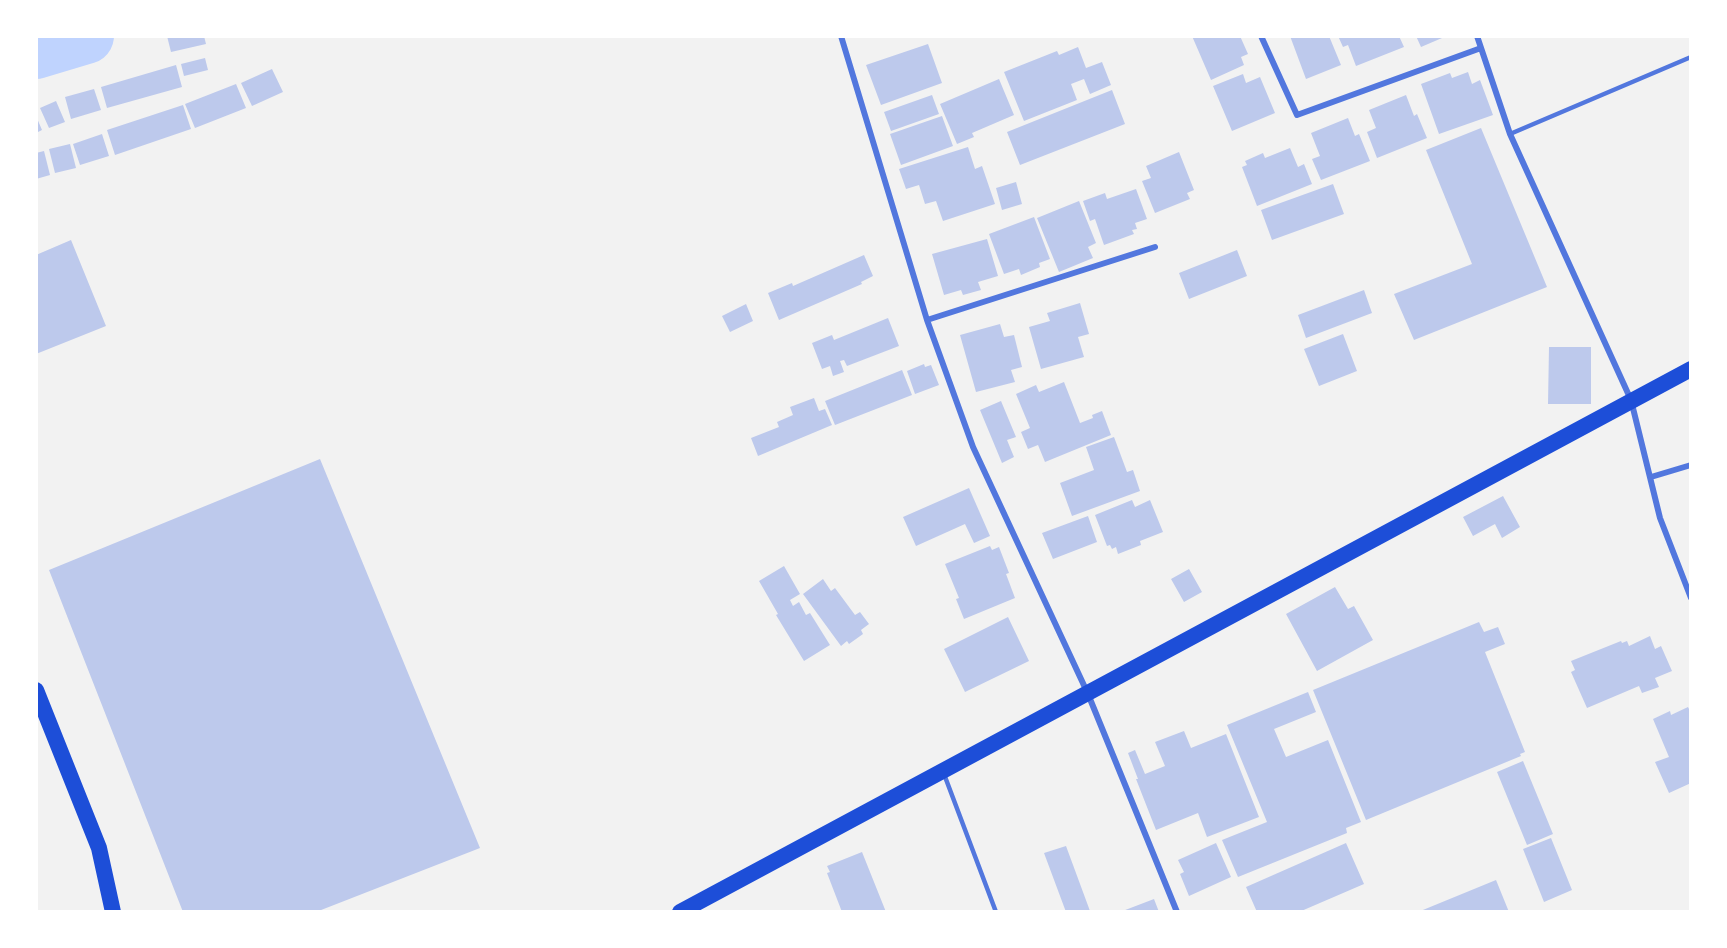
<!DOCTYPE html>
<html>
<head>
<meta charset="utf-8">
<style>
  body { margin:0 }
  #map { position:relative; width:1727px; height:948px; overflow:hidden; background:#f2f2f2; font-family:"Asap Condensed",sans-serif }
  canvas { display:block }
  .frame { position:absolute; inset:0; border:38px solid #fff; pointer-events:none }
</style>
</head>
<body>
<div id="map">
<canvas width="1727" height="948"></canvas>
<div class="frame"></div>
</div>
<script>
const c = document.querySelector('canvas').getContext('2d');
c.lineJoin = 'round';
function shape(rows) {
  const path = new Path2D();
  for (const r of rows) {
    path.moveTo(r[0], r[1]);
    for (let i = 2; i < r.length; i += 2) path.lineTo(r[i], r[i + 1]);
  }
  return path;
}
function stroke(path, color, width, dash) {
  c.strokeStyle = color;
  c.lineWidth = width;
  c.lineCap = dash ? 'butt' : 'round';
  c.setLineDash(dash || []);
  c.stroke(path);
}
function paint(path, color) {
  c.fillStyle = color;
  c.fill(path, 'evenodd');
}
stroke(shape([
  [36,51,86,36]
]), '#bfd3fe', 56);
paint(shape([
  [167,36,204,36,206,44,171,52],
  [1192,36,1240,36,1248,54,1241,57,1244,65,1211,80],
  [1290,36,1329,36,1341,65,1306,79],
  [1338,36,1399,36,1404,47,1356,66,1348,45,1343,47],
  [1416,36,1442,36,1442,38,1421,47],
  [928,44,942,83,881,105,866,65],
  [1078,47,1086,68,1102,62,1111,85,1090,94,1084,79,1071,84,1077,100,1024,121,1004,72,1057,51,1059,55],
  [205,58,208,70,184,76,181,64],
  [176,65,182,87,107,108,101,87],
  [272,69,283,92,252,106,241,83],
  [1468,72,1472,84,1480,80,1493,115,1439,134,1421,84,1450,73,1452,78],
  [1243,74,1246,83,1260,77,1275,113,1232,131,1213,86],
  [999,79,1014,115,972,133,974,137,957,144,940,104],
  [236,84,246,108,195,128,185,104],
  [94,89,101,110,71,119,65,97],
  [1112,90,1125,124,1020,165,1007,132],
  [932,95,939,114,891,131,884,112],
  [1406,95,1414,116,1417,114,1427,138,1377,158,1367,132,1376,128,1369,110],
  [56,101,65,122,49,128,40,108],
  [183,105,191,129,115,155,107,130],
  [36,116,42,130,36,133],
  [942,116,953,146,901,165,890,134],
  [1348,118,1355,136,1359,134,1370,161,1321,180,1312,159,1320,156,1311,133],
  [1481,128,1547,287,1414,340,1394,294,1472,264,1426,150],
  [102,134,109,156,80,165,73,144],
  [70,144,76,168,55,173,49,149],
  [968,147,975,169,982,166,995,204,943,221,936,201,925,204,919,185,906,189,899,169],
  [1290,148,1298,167,1304,164,1312,184,1257,206,1242,167,1247,165,1245,161,1263,153,1265,158],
  [44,151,50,175,36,179,36,153],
  [1179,152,1194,190,1187,193,1190,199,1155,213,1142,181,1151,178,1146,166],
  [1016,182,1022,204,1002,210,996,188],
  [1333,184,1344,214,1272,240,1261,210],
  [1136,189,1147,219,1135,223,1137,229,1132,230,1134,234,1104,245,1095,219,1090,221,1083,201,1105,193,1107,199],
  [1079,201,1096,243,1088,247,1093,258,1059,272,1037,218],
  [1034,217,1050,259,1039,263,1040,267,1021,275,1019,269,1004,274,989,234],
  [987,239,998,276,978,282,981,290,963,295,961,290,944,295,932,254],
  [71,240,106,326,36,354,36,255],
  [1237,250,1247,276,1189,299,1179,273],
  [864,255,873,276,861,282,862,284,779,320,768,293,792,283,793,286],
  [1364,290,1372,313,1306,338,1298,315],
  [1080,303,1089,334,1078,337,1084,357,1041,369,1029,327,1050,321,1047,313],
  [746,304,753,321,730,332,722,316],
  [888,318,899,346,847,366,844,360,840,361,844,372,833,376,830,366,822,369,812,343,832,335,834,340],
  [1000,324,1004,337,1014,335,1022,367,1011,370,1015,382,976,392,960,335],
  [1343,334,1357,371,1319,386,1304,349],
  [1549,347,1591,347,1591,404,1548,404],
  [924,364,925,367,931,365,939,385,915,394,907,371],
  [902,370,912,395,835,425,825,401],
  [1064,382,1080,423,1093,418,1092,415,1102,411,1111,435,1045,462,1038,445,1028,449,1021,432,1030,428,1016,394,1036,385,1039,392],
  [814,398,819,411,825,409,832,425,758,456,751,438,779,427,777,422,793,415,790,407],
  [1001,401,1016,437,1007,440,1014,457,1002,463,980,410],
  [1114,437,1127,472,1133,470,1140,491,1072,516,1060,483,1094,470,1086,447],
  [320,459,480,848,316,912,183,912,49,570],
  [969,488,990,536,974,543,965,524,916,546,903,517],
  [1503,496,1520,527,1502,538,1495,524,1473,536,1463,517],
  [1132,500,1135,507,1150,500,1163,532,1140,541,1141,545,1118,554,1116,547,1112,549,1110,545,1107,546,1095,515],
  [1088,516,1097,542,1053,559,1042,533],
  [990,546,992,550,999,547,1009,573,1006,574,1015,598,964,619,956,599,959,598,945,564],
  [784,566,800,594,790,600,793,606,799,602,806,615,810,613,830,645,804,661,776,615,778,614,759,581],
  [1189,569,1202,592,1184,602,1171,579],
  [823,579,831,591,835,588,855,615,860,612,869,624,861,630,863,634,849,644,847,641,841,646,803,594],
  [1335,587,1348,609,1354,606,1373,640,1317,671,1286,614],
  [1008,617,1029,661,965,692,944,649],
  [1479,622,1484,632,1498,627,1505,644,1485,652,1525,752,1520,754,1521,756,1366,820,1313,690],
  [1650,636,1655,649,1661,646,1672,671,1655,678,1659,687,1642,693,1639,686,1587,708,1571,672,1575,670,1571,661,1621,641,1622,643,1627,641,1629,646],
  [1308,692,1316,712,1274,729,1286,757,1328,740,1361,822,1346,828,1347,833,1238,877,1222,840,1267,822,1227,725],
  [1688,707,1691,713,1691,783,1669,793,1655,762,1669,757,1653,719,1670,711,1671,715],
  [1184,731,1191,748,1226,734,1259,817,1207,837,1198,813,1156,830,1136,779,1138,779,1128,753,1135,750,1145,774,1165,766,1155,742],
  [1523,761,1553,834,1527,845,1497,772],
  [1551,838,1572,890,1544,902,1523,849],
  [1216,843,1231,877,1189,896,1180,874,1184,872,1178,860],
  [1346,843,1364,884,1299,912,1257,912,1246,887],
  [1066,846,1090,911,1087,912,1066,912,1044,853],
  [862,852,886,912,842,912,827,873,830,872,827,866],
  [1496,880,1509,912,1418,912],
  [1154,899,1159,912,1120,912]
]), '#bdc9ec');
stroke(shape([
  [1510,134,1691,57],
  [944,774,996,912]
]), '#5277de', 4.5);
stroke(shape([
  [841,36,927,320,973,447,1088,694,1177,912],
  [1261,36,1297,115,1481,48],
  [1477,36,1510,134,1631,400,1660,518,1691,598],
  [927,320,1155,247],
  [1651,477,1691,465]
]), '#5277de', 6);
stroke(shape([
  [36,690,99,848,113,912],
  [680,912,1691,369]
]), '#1d4ed8', 16);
</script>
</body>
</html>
